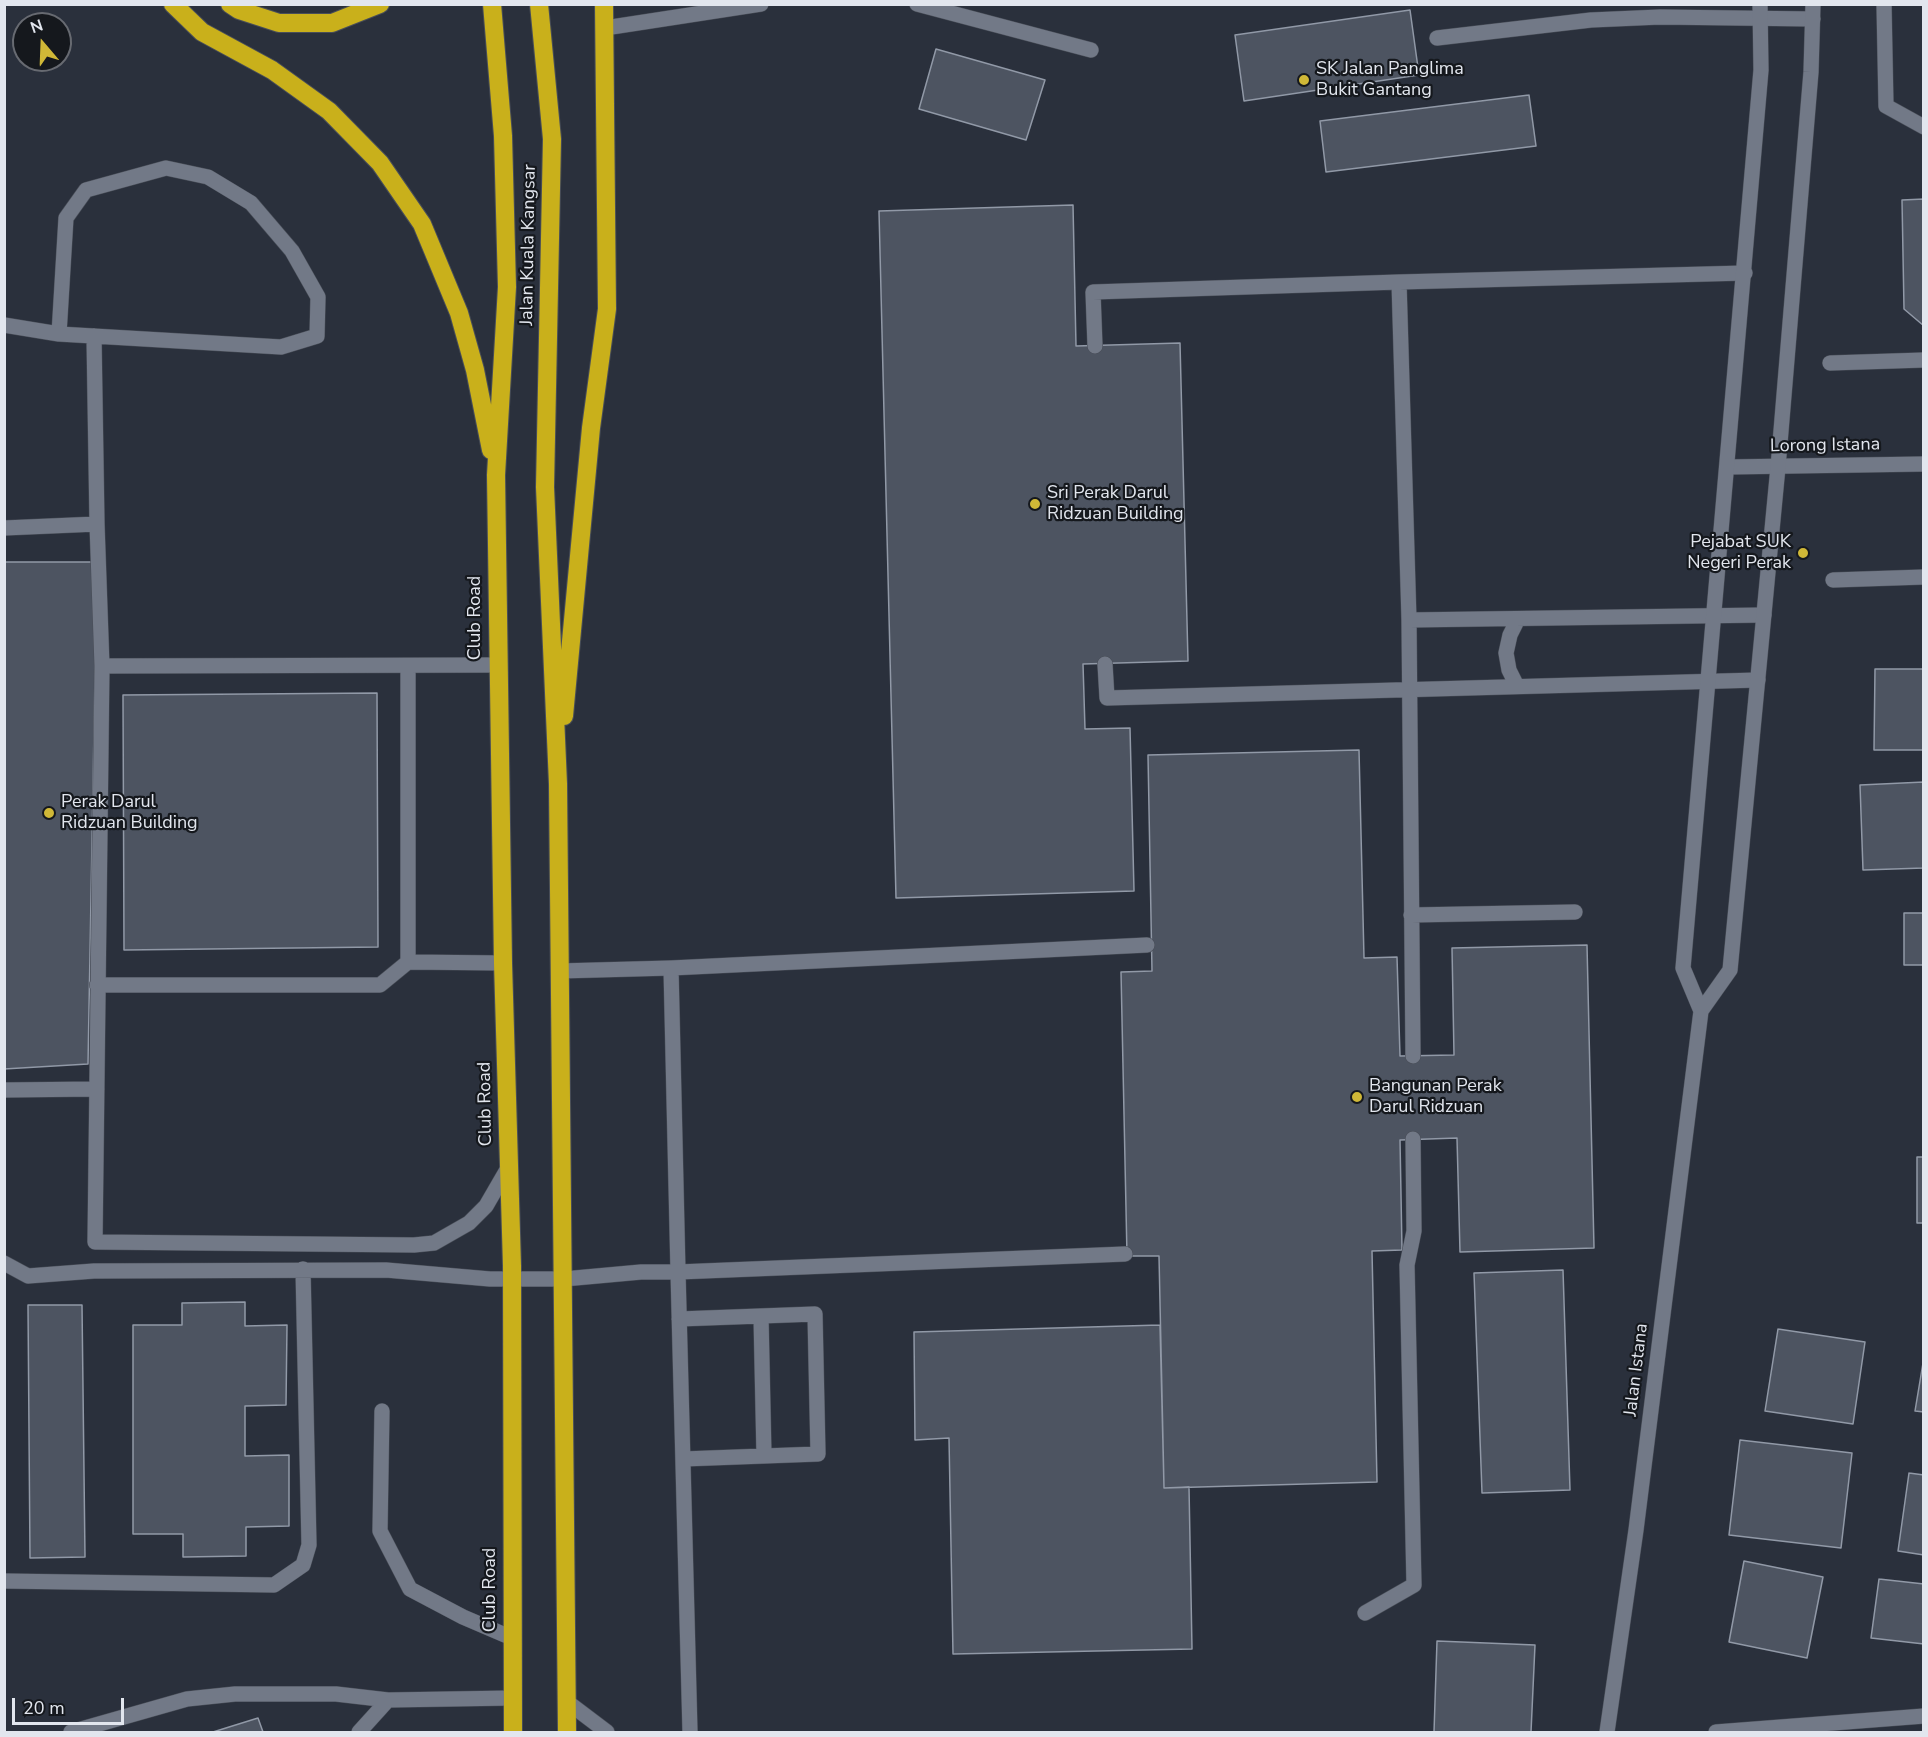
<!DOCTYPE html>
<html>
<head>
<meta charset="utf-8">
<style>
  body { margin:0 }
  #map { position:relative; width:1928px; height:1737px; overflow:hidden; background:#2a303c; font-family:"Nunito Sans",sans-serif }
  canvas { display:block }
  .frame { position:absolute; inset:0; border:6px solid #e2e6ee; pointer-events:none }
  .north { position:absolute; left:12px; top:12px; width:60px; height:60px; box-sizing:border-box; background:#15181d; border:2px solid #676a71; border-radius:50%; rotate:341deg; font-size:16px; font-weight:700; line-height:24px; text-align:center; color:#e2e6ee }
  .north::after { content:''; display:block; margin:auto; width:21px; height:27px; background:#d0b837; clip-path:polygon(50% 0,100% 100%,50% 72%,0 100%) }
  .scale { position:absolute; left:12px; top:1698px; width:112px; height:27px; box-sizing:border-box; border:3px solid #e2e6ee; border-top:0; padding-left:8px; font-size:18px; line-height:21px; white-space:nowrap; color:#e2e6ee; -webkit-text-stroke:4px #15181d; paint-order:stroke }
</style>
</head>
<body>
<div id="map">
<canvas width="1928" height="1737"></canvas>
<div class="frame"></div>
<div class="north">N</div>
<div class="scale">20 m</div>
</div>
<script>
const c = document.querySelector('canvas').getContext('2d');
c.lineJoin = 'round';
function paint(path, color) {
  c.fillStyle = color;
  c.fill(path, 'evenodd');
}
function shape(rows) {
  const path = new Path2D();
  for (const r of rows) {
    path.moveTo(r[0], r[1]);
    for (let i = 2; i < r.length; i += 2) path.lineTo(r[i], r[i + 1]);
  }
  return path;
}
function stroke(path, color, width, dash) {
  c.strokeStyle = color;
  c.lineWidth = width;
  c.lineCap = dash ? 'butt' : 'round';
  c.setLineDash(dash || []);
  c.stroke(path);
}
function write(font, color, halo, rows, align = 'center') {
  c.font = font + ' "Nunito Sans",sans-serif';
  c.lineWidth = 4.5;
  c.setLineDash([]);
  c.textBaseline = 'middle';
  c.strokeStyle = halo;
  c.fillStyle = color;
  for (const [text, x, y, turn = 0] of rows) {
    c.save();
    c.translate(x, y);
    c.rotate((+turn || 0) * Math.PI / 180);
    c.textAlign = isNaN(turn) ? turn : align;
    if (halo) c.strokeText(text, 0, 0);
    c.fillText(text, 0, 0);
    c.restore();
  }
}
const building = shape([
  [1410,10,1419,75,1244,101,1235,35,1410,10],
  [936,49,1045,80,1026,140,919,109,936,49],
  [1529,95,1536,146,1326,172,1320,121,1529,95],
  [1924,199,1924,326,1904,309,1902,200,1924,199],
  [1073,205,1076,346,1180,343,1188,661,1083,664,1085,729,1130,728,1134,891,896,898,879,211,1073,205],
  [4,562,97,562,88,1064,4,1069,4,562],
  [1875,669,1924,669,1924,750,1874,750,1875,669],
  [377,693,378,947,124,950,123,695,377,693],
  [1359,750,1364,958,1397,957,1400,1056,1454,1055,1452,948,1587,945,1594,1248,1460,1252,1457,1138,1400,1140,1402,1250,1372,1251,1377,1482,1164,1488,1159,1256,1127,1256,1121,972,1152,971,1148,755,1359,750],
  [1924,782,1924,868,1863,870,1860,785,1924,782],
  [1904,913,1924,913,1924,965,1904,965,1904,913],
  [1917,1157,1924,1157,1924,1223,1917,1223,1917,1157],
  [1563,1270,1570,1490,1482,1493,1474,1273,1563,1270],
  [245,1302,245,1326,287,1325,286,1405,245,1406,245,1456,289,1455,289,1526,246,1527,246,1556,183,1557,183,1534,133,1534,133,1325,182,1325,182,1303,245,1302],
  [28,1305,82,1305,85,1557,30,1558,28,1305],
  [1160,1325,1164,1488,1189,1487,1192,1649,953,1654,949,1438,915,1440,914,1332,1160,1325],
  [1778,1329,1865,1342,1853,1424,1765,1411,1778,1329],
  [1924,1357,1924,1412,1915,1411,1924,1357],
  [1740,1440,1852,1453,1841,1548,1729,1535,1740,1440],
  [1909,1473,1924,1475,1924,1555,1898,1551,1909,1473],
  [1744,1561,1823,1577,1807,1658,1729,1642,1744,1561],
  [1879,1579,1924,1584,1924,1644,1871,1638,1879,1579],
  [1437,1641,1535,1645,1531,1732,1434,1732,1437,1641],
  [258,1718,263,1732,213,1732,258,1718]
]);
paint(building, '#4d5461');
stroke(building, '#9199a7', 1.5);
const lane = shape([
  [917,4,1091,50],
  [605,28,761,4],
  [1437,38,1591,20,1660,17,1813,19],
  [4,325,59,334,281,347,317,336,318,297,292,251,251,203,208,177,166,168,86,190,66,218,59,334],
  [94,336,97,524],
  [1095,346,1093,292,1399,282],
  [1830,363,1924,360],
  [4,528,97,524,102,666],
  [1833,580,1924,577],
  [1409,620,1764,615],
  [1105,664,1107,698,1758,680],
  [498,665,102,666,95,1242,414,1245,434,1243,469,1223,486,1206,508,1168],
  [1517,686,1509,670,1506,653,1510,635,1518,619],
  [1411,915,1575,912],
  [408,962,503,963],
  [671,968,678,1272,1125,1254],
  [559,971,671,968,1147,945],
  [97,985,380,985,408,962,408,666],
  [1413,1056,1409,620,1399,282,1745,273],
  [4,1090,97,1089],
  [4,1263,28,1276,94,1271,386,1270,490,1279,564,1279,641,1272,678,1272,690,1732],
  [761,1316,764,1456],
  [679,1319,815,1314,818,1454,683,1459],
  [382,1411,380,1531,410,1589,463,1617,512,1638],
  [4,1581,274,1585,303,1565,309,1545,303,1269],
  [1365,1613,1414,1585,1407,1265,1414,1231,1413,1139],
  [566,1701,607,1732],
  [71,1732,187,1699,235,1694,336,1694,388,1700,512,1698],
  [359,1732,388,1700]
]);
const street = shape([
  [1884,4,1886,106,1924,127],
  [1727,467,1924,464],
  [1716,1732,1924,1716]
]);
const secondary = shape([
  [1701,1011,1730,970,1778,467,1811,72,1813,4],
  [1607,1732,1636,1530,1701,1011,1683,968,1761,70,1760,4]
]);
const highway = shape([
  [173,4,202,32,272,70,329,111,380,163,422,224,459,313,475,370,491,450],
  [230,4,239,10,279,23,332,23,380,4],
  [492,4,503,136,507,287,496,475,503,963,512,1266,513,1732],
  [539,4,552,139,545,487,558,784,567,1732],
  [564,716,591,428,607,309,604,4]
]);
stroke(lane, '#494e58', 16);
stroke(street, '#494e58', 16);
stroke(secondary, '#494e58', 16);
stroke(highway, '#494e58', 20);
stroke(lane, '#727987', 15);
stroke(street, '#727987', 15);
stroke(secondary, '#727987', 15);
stroke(highway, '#c9b01b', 18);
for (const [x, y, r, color] of [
  [1304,80,6,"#d0b837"],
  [1035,504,6,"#d0b837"],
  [1803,553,6,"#d0b837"],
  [49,813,6,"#d0b837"],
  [1357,1097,6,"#d0b837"]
]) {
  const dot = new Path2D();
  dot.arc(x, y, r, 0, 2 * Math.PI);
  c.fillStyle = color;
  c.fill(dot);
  stroke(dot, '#15181d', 2);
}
write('18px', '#e2e6ee', '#15181d', [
  ["SK Jalan Panglima",1316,70],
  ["Bukit Gantang",1316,91],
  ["Sri Perak Darul",1047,494],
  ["Ridzuan Building",1047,515],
  ["Pejabat SUK",1791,543,"right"],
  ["Negeri Perak",1791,564,"right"],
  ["Perak Darul",61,803],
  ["Ridzuan Building",61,824],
  ["Bangunan Perak",1369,1087],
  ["Darul Ridzuan",1369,1108]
], 'left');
write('18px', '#e2e6ee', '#15181d', [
  ["Jalan Kuala Kangsar",529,245,-89],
  ["Lorong Istana",1825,446,-1],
  ["Club Road",476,618,-90],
  ["Club Road",486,1104,-91],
  ["Jalan Istana",1637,1370,-83],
  ["Club Road",491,1590,-90]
]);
</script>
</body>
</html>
